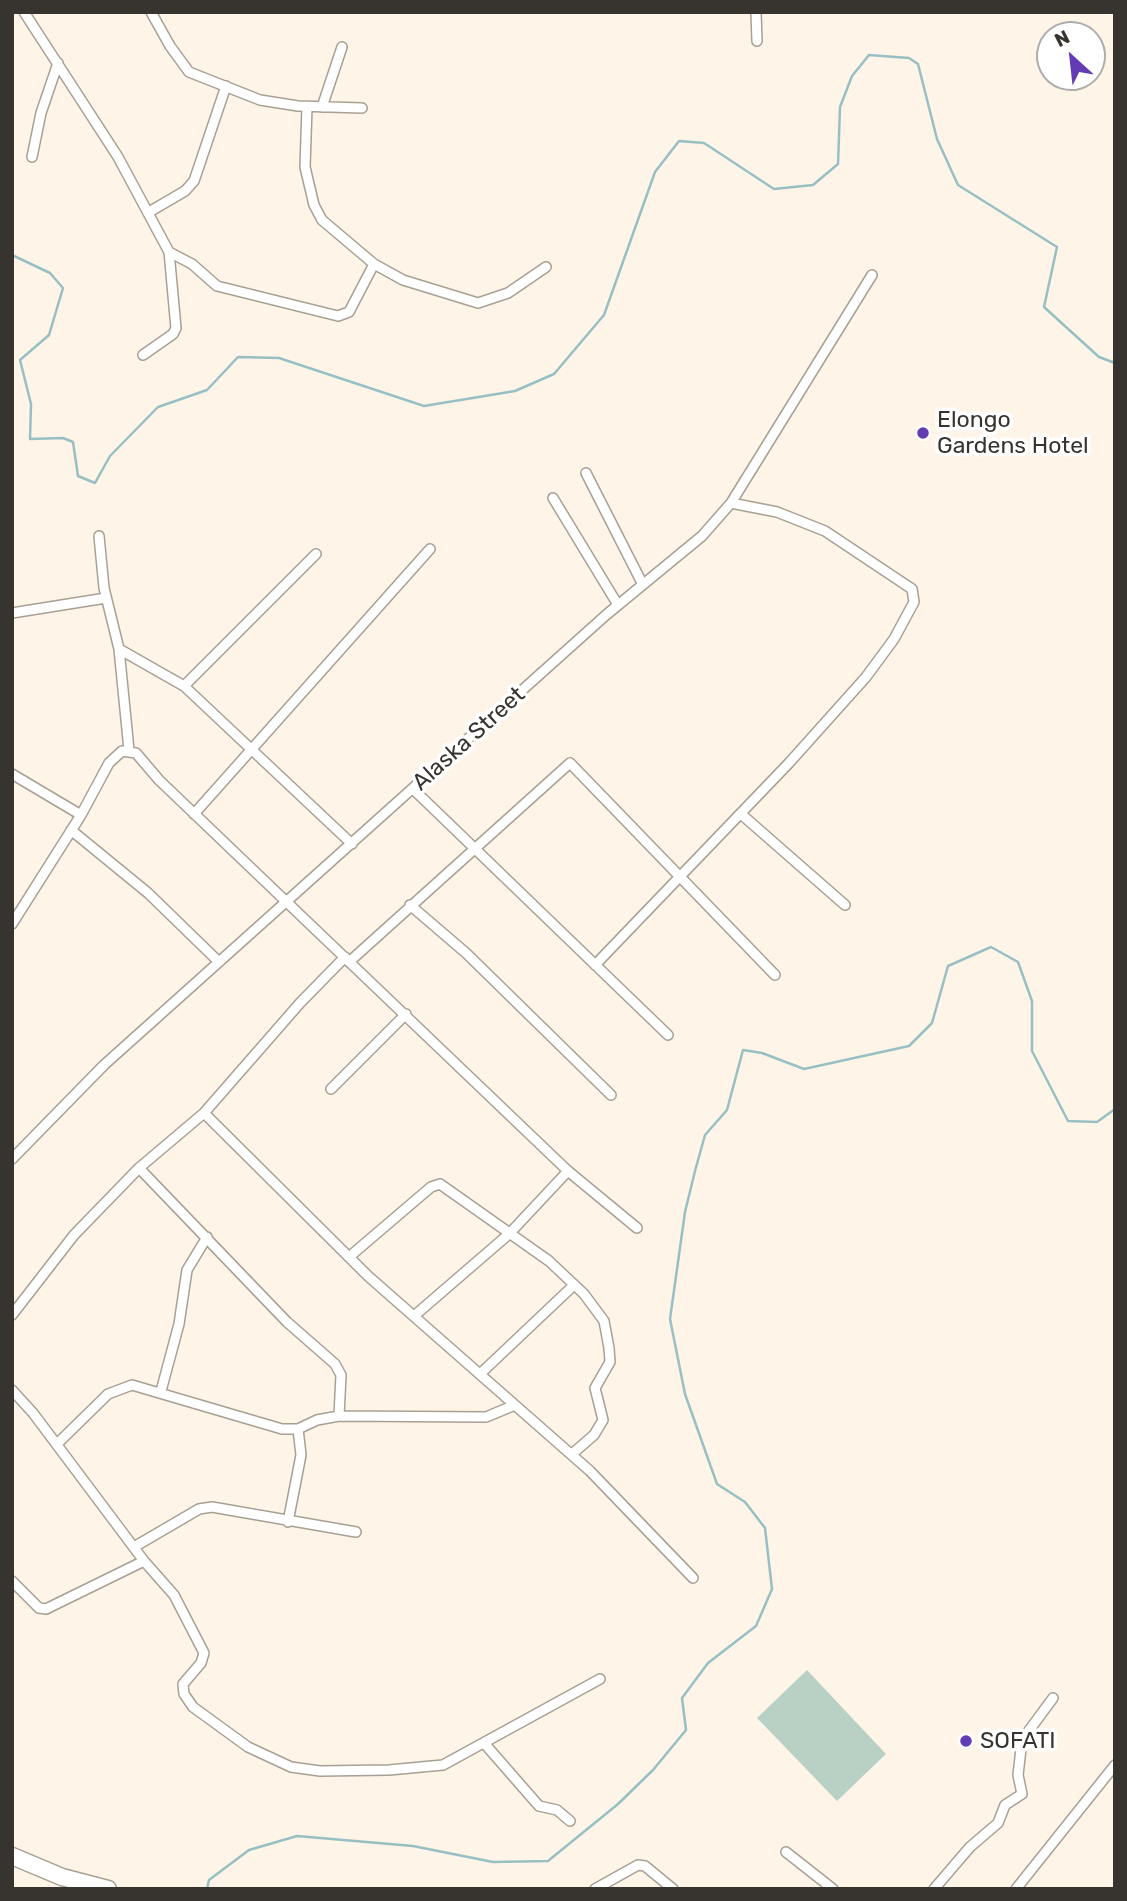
<!DOCTYPE html>
<html>
<head>
<meta charset="utf-8">
<style>
  body { margin:0 }
  #map { position:relative; width:1127px; height:1901px; overflow:hidden; background:#fef5e8; font-family:Rubik,sans-serif }
  canvas { display:block }
  .frame { position:absolute; inset:0; border:14px solid #37332e; pointer-events:none }
  .north { position:absolute; left:1036px; top:21px; width:70px; height:70px; box-sizing:border-box; background:#fff; border:2px solid #afadab; border-radius:50%; rotate:333deg; font-size:19px; font-weight:700; line-height:28px; text-align:center; color:#37332e }
  .north::after { content:''; display:block; margin:auto; width:24px; height:32px; background:#633bb3; clip-path:polygon(50% 0,100% 100%,50% 72%,0 100%) }
</style>
</head>
<body>
<div id="map">
<canvas width="1127" height="1901"></canvas>
<div class="frame"></div>
<div class="north">N</div>
</div>
<script>
const c = document.querySelector('canvas').getContext('2d');
c.lineJoin = 'round';
function paint(path, color) {
  c.fillStyle = color;
  c.fill(path, 'evenodd');
}
function shape(rows) {
  const path = new Path2D();
  for (const r of rows) {
    path.moveTo(r[0], r[1]);
    for (let i = 2; i < r.length; i += 2) path.lineTo(r[i], r[i + 1]);
  }
  return path;
}
function stroke(path, color, width, dash) {
  c.strokeStyle = color;
  c.lineWidth = width;
  c.lineCap = dash ? 'butt' : 'round';
  c.setLineDash(dash || []);
  c.stroke(path);
}
function write(font, color, halo, rows, align = 'center') {
  c.font = font + ' Rubik,sans-serif';
  c.lineWidth = 7;
  c.setLineDash([]);
  c.textBaseline = 'middle';
  c.strokeStyle = halo;
  c.fillStyle = color;
  for (const [text, x, y, turn = 0] of rows) {
    c.save();
    c.translate(x, y);
    c.rotate((+turn || 0) * Math.PI / 180);
    c.textAlign = isNaN(turn) ? turn : align;
    if (halo) c.strokeText(text, 0, 0);
    c.fillText(text, 0, 0);
    c.restore();
  }
}
paint(shape([
  [807,1670,886,1754,837,1801,757,1718]
]), '#b9d1c5');
stroke(shape([
  [12,255,50,273,63,288,49,335,20,360,31,404,30,439,63,438,73,442,78,476,95,483,110,456,158,407,207,390,238,357,279,358,424,406,515,391,554,374,604,315,655,172,679,141,704,143,774,189,813,185,838,164,840,107,852,76,869,55,909,58,918,64,937,139,958,185,1057,247,1044,307,1099,357,1115,363],
  [207,1889,209,1880,249,1850,297,1836,413,1846,493,1862,548,1861,618,1804,653,1770,686,1730,682,1698,708,1663,756,1626,772,1589,765,1528,745,1502,717,1484,685,1394,670,1319,685,1212,695,1171,705,1135,727,1110,743,1050,762,1053,804,1069,909,1046,932,1023,948,966,991,947,1018,962,1032,1001,1032,1051,1068,1121,1097,1122,1115,1109]
]), '#98c0c3', 2.5);
const street = shape([
  [24,12,118,157,169,252,176,328,173,334,143,355],
  [151,12,170,46,189,72,260,100,298,106,362,108],
  [756,12,757,41],
  [307,107,305,167,314,205,322,220,374,264,403,280,478,303,508,293,546,267],
  [322,107,342,47],
  [32,157,41,113,58,63],
  [149,212,185,191,194,181,226,86],
  [169,252,192,264,217,286,338,316,349,312,374,264],
  [586,473,642,583],
  [553,498,618,605],
  [99,536,104,588,119,649,129,750],
  [12,613,106,598],
  [119,649,184,686,352,844],
  [184,686,316,554],
  [12,774,81,815],
  [413,789,668,1035],
  [194,814,430,549],
  [741,814,845,905],
  [71,830,148,893,219,962],
  [410,905,466,953,611,1095],
  [12,924,81,815,109,763,122,751,136,753,159,780,568,1171,637,1228],
  [345,957,300,1003,204,1113,368,1276,590,1471,693,1578],
  [349,962,570,763,775,975],
  [595,965,789,763,866,677,894,639,914,602,912,589,825,531,777,512,731,503],
  [331,1089,406,1014],
  [12,1159,104,1065,606,615,702,536,731,503,872,275],
  [139,1168,204,1113],
  [349,1257,431,1187,440,1184,549,1261,584,1294,604,1321,609,1348,610,1362,595,1388,603,1420,594,1435,572,1454],
  [12,1315,74,1235,139,1168,287,1322,335,1364,341,1375,339,1416],
  [414,1316,509,1234,568,1171],
  [480,1374,574,1285],
  [12,1390,33,1413,144,1561,174,1595,204,1653,201,1663,183,1684,184,1694,193,1707,248,1747,291,1767,320,1771,389,1770,443,1765,600,1679],
  [161,1391,179,1324,187,1270,207,1237],
  [57,1444,108,1394,132,1385,282,1429,298,1429,317,1420,339,1416,486,1417,515,1405],
  [288,1522,301,1455,298,1429],
  [134,1547,199,1509,212,1507,356,1532],
  [12,1581,39,1608,46,1609,144,1561],
  [484,1743,539,1806,557,1810,570,1821],
  [786,1852,833,1889],
  [595,1889,638,1865,645,1866,673,1889],
  [934,1889,970,1847,998,1823,1005,1805,1022,1794,1018,1775,1022,1740,1053,1698],
  [1016,1889,1115,1765]
]);
const highway = shape([
  [12,1856,62,1877,108,1889]
]);
stroke(street, '#a8a093', 12);
stroke(highway, '#a8a093', 19);
stroke(street, '#fff', 9);
stroke(highway, '#fff', 16);
for (const [x, y, r, color] of [
  [923,433,7,"#633bb3"],
  [966,1741,7,"#633bb3"]
]) {
  const dot = new Path2D();
  dot.arc(x, y, r, 0, 2 * Math.PI);
  c.fillStyle = color;
  c.fill(dot);
  stroke(dot, '#fff', 2.5);
}
write('23px', '#37332e', '#fff', [
  ["Elongo",937,420],
  ["Gardens Hotel",937,446],
  ["SOFATI",980,1741]
], 'left');
write('23px', '#37332e', '#fff', [
  ["Alaska Street",469,739,-42]
]);
</script>
</body>
</html>
